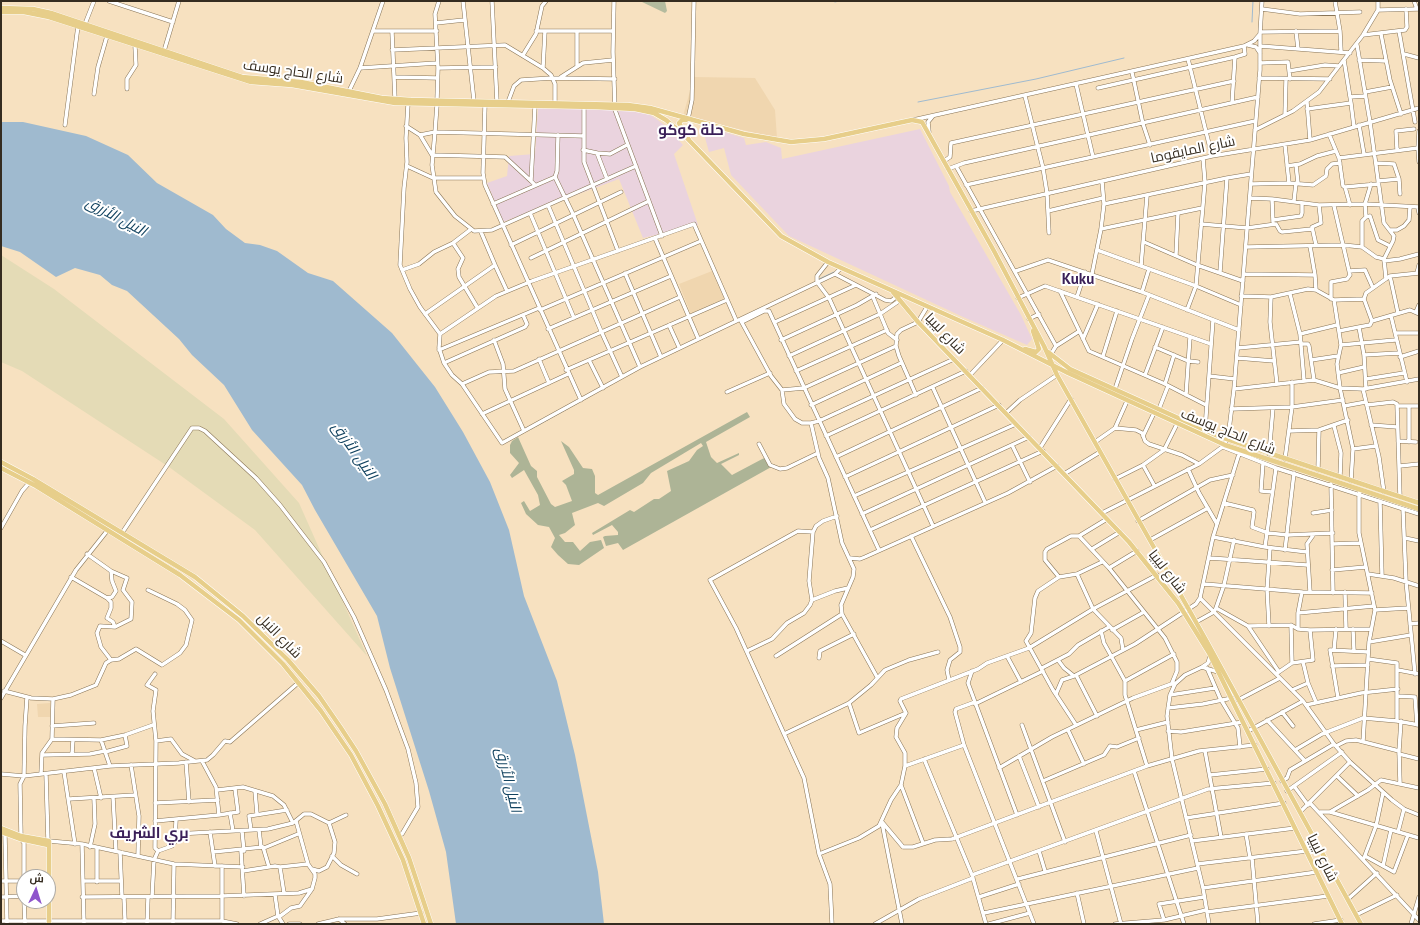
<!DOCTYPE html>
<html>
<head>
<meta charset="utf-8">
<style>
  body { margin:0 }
  #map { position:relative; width:1420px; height:925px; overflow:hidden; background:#f7e1c0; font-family:"PT Sans",Cairo,sans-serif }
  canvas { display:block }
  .frame { position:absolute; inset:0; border:2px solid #352c20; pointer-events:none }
  .north { position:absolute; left:16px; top:869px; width:40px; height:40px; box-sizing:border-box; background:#fff; border:1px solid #aeaba6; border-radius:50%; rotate:4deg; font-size:11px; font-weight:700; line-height:16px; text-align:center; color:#352c20 }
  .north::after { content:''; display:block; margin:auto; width:14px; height:18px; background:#8e55cc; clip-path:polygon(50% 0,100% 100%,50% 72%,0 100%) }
</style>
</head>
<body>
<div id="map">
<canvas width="1420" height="925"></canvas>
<div class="frame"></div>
<div class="north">ش</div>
</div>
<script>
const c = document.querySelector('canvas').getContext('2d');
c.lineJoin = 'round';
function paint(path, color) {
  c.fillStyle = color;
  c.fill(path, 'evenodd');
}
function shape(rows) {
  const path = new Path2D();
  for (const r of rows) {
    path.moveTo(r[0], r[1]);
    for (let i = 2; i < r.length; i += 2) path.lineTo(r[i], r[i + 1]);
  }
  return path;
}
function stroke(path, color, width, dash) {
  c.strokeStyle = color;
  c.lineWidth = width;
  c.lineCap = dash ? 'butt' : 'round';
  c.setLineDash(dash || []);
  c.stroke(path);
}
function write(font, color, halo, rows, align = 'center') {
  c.font = font + ' "PT Sans",Cairo,sans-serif';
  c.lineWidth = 4;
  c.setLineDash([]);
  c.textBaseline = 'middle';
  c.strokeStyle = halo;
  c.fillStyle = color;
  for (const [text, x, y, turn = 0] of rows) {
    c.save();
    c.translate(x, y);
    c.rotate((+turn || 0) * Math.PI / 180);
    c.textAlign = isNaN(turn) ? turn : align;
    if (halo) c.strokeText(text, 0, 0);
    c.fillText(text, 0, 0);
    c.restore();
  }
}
paint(shape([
  [538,108,611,109,646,112,655,118,667,127,683,145,674,154,698,225,643,238,619,179,503,222,487,183,507,176,509,156,535,154],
  [920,129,949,186,950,192,1021,315,1032,339,1027,345,961,316,789,236,731,175,724,148,709,152,704,134,705,133,704,130,717,130,744,138,746,145,766,142,781,148,782,159]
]), '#ead3de');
paint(shape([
  [694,77,755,78,775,110,777,138,683,116],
  [712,271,724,299,691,314,679,284],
  [50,703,50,717,38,717,37,704]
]), '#f0d6af');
paint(shape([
  [640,1,665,1,667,11,665,13]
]), '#b4bb9e');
paint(shape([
  [747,412,750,417,706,442,711,457,717,463,739,453,739,455,721,464,732,475,766,457,773,466,623,550,618,543,606,546,603,537,605,536,618,535,618,532,612,525,593,535,592,533,630,510,634,512,654,499,659,499,671,491,667,471,689,461,697,450,703,446,701,443,651,473,643,483,604,506,598,503,572,513,575,525,565,533,559,535,565,542,573,542,580,551,590,542,601,540,604,548,579,565,568,564,558,555,551,547,555,538,549,527,538,525,526,514,521,503,524,501,530,511,540,505,538,495,524,470,512,478,510,475,519,463,510,453,510,445,512,441,518,437,531,466,537,471,537,477,551,504,555,507,572,501,566,485,562,481,574,474,574,470,561,441,569,447,583,468,592,469,595,476,595,493,598,495]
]), '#adb496');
paint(shape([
  [1,255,54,289,224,419,299,503,367,656,255,530,169,467,22,371,1,362]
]), '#e4dbb6');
paint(shape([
  [1,122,23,122,86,136,128,155,157,183,213,215,226,229,245,243,260,245,277,251,308,273,333,281,392,333,435,387,463,432,490,482,509,530,524,596,557,681,575,755,598,872,604,924,456,924,446,852,429,791,390,668,377,616,315,510,302,485,252,430,224,385,192,355,179,339,127,291,112,285,100,275,75,268,56,277,20,252,1,246]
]), '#9fbacf');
stroke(shape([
  [835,2,839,1],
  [1252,22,1253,1],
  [918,102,1036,79,1124,58],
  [819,279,834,272],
  [531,429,594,394]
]), '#9fbacf', 1);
const minor = shape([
  [109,1,173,22],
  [463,1,474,101],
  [492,1,497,102],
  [614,1,613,52,615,110,662,236],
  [1335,1,1340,31,1341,51],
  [1414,1,1417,9],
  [1262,9,1300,14,1360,12],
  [1378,10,1419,9],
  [436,23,464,20],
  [85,24,94,1],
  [373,31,437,31],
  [536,31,613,31],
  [1296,31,1298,49],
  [1399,31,1415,122],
  [392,32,395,99],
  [1261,32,1340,31],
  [1381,34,1390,80,1401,114],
  [1363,35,1405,30,1407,27,1406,9],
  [1248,45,1256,47,1260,53],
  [1357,45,1370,122,1384,223,1394,236,1393,241,1384,259,1386,279],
  [1260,46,1350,53],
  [392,50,505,45,543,68,551,75,555,84,555,105],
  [164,51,179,1],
  [1404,54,1419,58],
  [523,55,536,34,542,6,546,1],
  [1188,59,1212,156],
  [1344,60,1351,103],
  [1359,60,1386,61],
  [1260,63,1288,62,1290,79],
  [577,67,577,31],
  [360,68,437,63],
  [438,68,496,67],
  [543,68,545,31],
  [1289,71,1325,65,1339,66],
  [1132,72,1143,124,1150,145],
  [394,77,437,78],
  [561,77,583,63,613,60],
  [1259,78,1330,79],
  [1076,84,1093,157],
  [1098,88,1235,57,1245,54,1244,46],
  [127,89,127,79,136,65,135,46],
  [349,91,360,68,383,1],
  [1365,92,1392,87],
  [94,94,98,67,107,36],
  [1025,96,1043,168,1047,193,1049,233],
  [1350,97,1365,96],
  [437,101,438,68,435,14,439,1],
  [508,102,514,86,521,80,552,78,615,79],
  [1307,102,1310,140],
  [1232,103,1235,57],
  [408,104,406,138,407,162,404,188,400,265,410,289,420,307,440,334,439,348,444,363,452,375,462,384,502,443,640,367,835,274,841,268],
  [437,105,435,132,584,136],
  [485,105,483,173,485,185,581,400],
  [584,106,584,162,618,251],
  [1307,109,1351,103,1354,127],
  [1285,115,1286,79],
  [688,119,692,100,694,1],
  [913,120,1244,46,1254,41,1260,34,1262,1],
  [65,125,78,26],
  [1359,125,1364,154],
  [406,126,420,135,435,132,432,165,436,192,455,216,474,231,492,230,636,166],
  [1255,130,1293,111,1319,92,1363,35,1378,10,1378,1],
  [929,132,928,122,933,116],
  [1329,134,1339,158,1343,186,1345,187,1350,205],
  [420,135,432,155,505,157,531,181],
  [558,135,557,171,555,177,573,214,640,367],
  [1285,145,1289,183],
  [1418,149,1419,131],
  [583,150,597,153,607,179],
  [1397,150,1396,131,1414,129],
  [597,153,610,154,627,145],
  [1339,158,1418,148,1419,162],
  [944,161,950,157,951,143,1234,81],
  [1376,163,1394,164,1399,179,1400,194],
  [1296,165,1298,183],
  [407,166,433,178,483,178],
  [956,166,1056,346],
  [1287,166,1300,164,1317,156,1336,151],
  [948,169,964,163,1258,97],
  [1378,181,1399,179],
  [1251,184,1289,183,1313,185,1326,176,1327,169,1332,164,1340,163],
  [535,185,531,181,535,106],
  [966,185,1255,121],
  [1345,187,1378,184],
  [1250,198,1272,199,1319,205,1365,204,1419,207],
  [1272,199,1273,222],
  [1294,201,1296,183],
  [493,204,555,177],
  [1104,204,1227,178,1251,174],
  [548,205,601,331,622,377],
  [1418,207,1419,213],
  [971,211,1212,156,1310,140,1419,108],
  [1048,211,1103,198],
  [530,213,574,318],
  [1366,217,1370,216,1378,240,1390,246],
  [1273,220,1301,216,1302,213,1302,203],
  [1201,224,1247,228,1276,224,1280,231,1282,232,1312,229],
  [1101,229,1202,208],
  [1390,230,1397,230,1404,226,1409,220,1410,207],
  [481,232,495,265],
  [655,238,698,338],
  [1144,242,1197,265,1243,281],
  [453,243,463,258,458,269,459,277,477,307],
  [511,245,621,192],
  [1316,245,1312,227,1321,223,1319,205],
  [1310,246,1315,275,1316,290],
  [1246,247,1343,245,1362,247,1376,257,1384,259],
  [1362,247,1362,221,1366,217,1365,204,1371,184],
  [1097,250,1196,286,1241,305],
  [1176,255,1178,213],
  [531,258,649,201],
  [1384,261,1400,259,1419,254],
  [828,262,817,276,817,282,829,298,933,526],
  [1141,266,1147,196],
  [402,270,419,264,434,252,453,243,470,230],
  [1016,271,1048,260,1142,292,1239,330],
  [1349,271,1365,270,1373,288],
  [1220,272,1227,178],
  [625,273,661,357],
  [1417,273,1419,265],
  [835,274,885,300,891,301,896,297],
  [1092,274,1101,229,1104,204,1102,181],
  [1244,274,1315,275],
  [1390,276,1398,313],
  [1060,291,1089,351,1165,384,1206,405],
  [1142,292,1149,269],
  [1290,294,1300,334,1304,380],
  [1241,296,1271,297,1308,289,1316,290,1334,300,1364,299],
  [873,297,888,333,897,340],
  [1077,297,1085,272],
  [1271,297,1270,322,1277,384],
  [1018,298,1045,286,1211,344],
  [1331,299,1331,282,1347,279,1350,275,1334,206],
  [1334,300,1341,345,1337,364,1340,388,1353,449,1351,481],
  [540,310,701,241],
  [1187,310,1196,286,1205,182,1203,158],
  [1416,312,1419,305],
  [425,314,495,265,507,291],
  [1391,316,1407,382],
  [1029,319,1039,314],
  [741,321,771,376,782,390,804,388,896,346],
  [1372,321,1364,299,1366,293,1390,276,1419,273],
  [742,322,764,311,769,311,879,550],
  [775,322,856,285],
  [669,325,679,347],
  [548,329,671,276],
  [1339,331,1359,327],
  [1396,333,1419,333],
  [440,334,496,296,532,281,694,224,736,320],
  [1300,334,1337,325],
  [1083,339,1098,304],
  [494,340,503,364,505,389,524,431],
  [781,340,857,305,876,294],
  [1301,344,1308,344,1309,346,1314,380],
  [1341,345,1395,340],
  [1155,347,1188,361,1198,362],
  [1238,348,1301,342],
  [439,350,539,308],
  [1051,354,1056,346,1078,332],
  [1364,355,1399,353],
  [789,356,880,314,899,301],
  [1103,356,1117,311],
  [1400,357,1419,351],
  [1237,358,1274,361],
  [539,359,549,383],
  [589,360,603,388],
  [1311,360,1338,356],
  [444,363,525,327,527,324,523,315],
  [566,370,727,300],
  [796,371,887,330],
  [1338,373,1364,367],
  [970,375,1003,340],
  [1145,375,1163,327],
  [1209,376,1235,379],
  [1366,379,1404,373],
  [462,384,489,372,514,371,680,297],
  [1165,384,1174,355],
  [933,388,985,502],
  [1115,389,1132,339,1149,295],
  [1234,389,1314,380,1340,388,1363,389,1419,379],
  [1363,389,1379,457,1384,492],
  [1366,389,1364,355,1359,327,1370,325,1372,321,1403,312,1410,310,1419,314],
  [782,390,784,404,795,419,802,423,811,423,819,421,954,359],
  [727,392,770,373],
  [916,395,899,356,896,346,897,334,901,330,918,322,927,307],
  [1186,395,1190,337],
  [811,405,901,363],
  [1367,405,1393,402,1397,404,1400,497],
  [1344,406,1366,402],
  [1398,406,1419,406],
  [1409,406,1409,442],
  [1159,409,1168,386],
  [1231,409,1292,407,1343,400],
  [1006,413,1020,400,1057,375],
  [482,414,568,374],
  [811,423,819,458,828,478,842,543,854,569,853,577,841,605,842,614,877,677],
  [1371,425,1397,427],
  [1334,426,1341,453,1340,477],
  [1115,428,1136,430,1142,433,1145,441,1149,444,1182,455,1199,464],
  [1205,430,1213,320],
  [1289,431,1319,430,1348,420],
  [826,436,966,371],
  [1143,436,1154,413],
  [1398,441,1416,442],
  [1095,442,1115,428,1127,401],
  [759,444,770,465,780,469,787,468,818,453],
  [1012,445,1030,482],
  [1223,447,1276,468,1419,514],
  [1040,448,1071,399],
  [1353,449,1376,446],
  [1269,454,1273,408],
  [836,457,982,388],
  [1285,459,1292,407,1292,382],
  [1263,463,1261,491,1272,492],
  [1143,465,1154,485],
  [1400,466,1419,464],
  [1188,469,1199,493,1217,524],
  [1318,470,1319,430],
  [1064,474,1100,452],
  [845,477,999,405],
  [1115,479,1143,465,1164,450,1177,424],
  [1331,484,1333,593],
  [1361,490,1359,494,1359,533,1375,610,1369,642,1363,742],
  [854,496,1016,424],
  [1380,501,1382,576],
  [1224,503,1253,510,1254,512,1252,527,1268,533,1288,535,1333,533],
  [1403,509,1406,581,1415,674],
  [1102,513,1199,464,1225,445,1229,430,1234,389,1260,70,1260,34],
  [1313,513,1332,510],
  [862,514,1029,437],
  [1107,519,1079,536,1109,568,1165,638,1177,662,1177,671,1172,683],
  [1138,521,1210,480,1233,475],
  [1,528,22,491,29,483],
  [870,530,1043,451],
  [813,532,798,531,710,580,736,628,804,778,819,854,830,884,832,924],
  [122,533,192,428,199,428,205,431,256,478,280,505,324,562,354,617,386,690,408,749,416,783,418,807,402,834,400,835],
  [911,536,950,617,960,647,960,652,950,660,947,670,949,680],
  [1213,537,1265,547,1307,552],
  [1405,538,1419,541],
  [1150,540,1208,508],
  [1332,544,1360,543],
  [1265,547,1276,468],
  [1092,549,1120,532],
  [1285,550,1294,473],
  [850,558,860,559,865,557,1008,493,1057,466],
  [1210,558,1307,565],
  [1109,568,1137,551],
  [1332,570,1366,567],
  [111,571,112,581,116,591,112,597,107,598,111,602,111,608,107,618,113,622,115,627],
  [1077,574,1093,609,1121,638,1123,650],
  [1368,574,1394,578,1419,586],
  [71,577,107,598],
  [1059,577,1045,560,1045,552,1047,549,1071,536,1079,536],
  [1204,584,1302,592,1372,593],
  [1310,592,1307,544,1314,534],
  [1345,592,1346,629],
  [1200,598,1303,701,1334,744,1350,762,1392,800,1404,809,1419,815],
  [812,600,835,591,848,588],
  [1216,608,1248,626,1291,625,1298,629,1310,630,1371,629],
  [1375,610,1408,608],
  [1298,613,1374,606],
  [1196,622,1214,612,1216,608,1224,585,1234,540],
  [1410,624,1419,623],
  [1291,625,1292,663],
  [1248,626,1279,672],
  [1269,626,1267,589,1270,548],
  [1298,629,1298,613,1302,592],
  [1353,629,1354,651],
  [1112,630,1144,612],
  [1101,631,1104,643,1125,681,1125,695,1147,766],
  [1,641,25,655],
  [1369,642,1411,635],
  [1334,650,1336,629],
  [747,651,772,639,787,623,804,613,810,605,812,600,809,581,813,532,816,526,823,521,837,516],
  [776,656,842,614],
  [1007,656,1021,682],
  [1210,656,1208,663,1202,667,1218,672],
  [819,658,820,651,854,634],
  [1368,659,1397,663,1397,721],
  [111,660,119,659,136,649,162,665,180,653,186,645,192,620,185,610,177,604,148,590],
  [1058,660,1064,668,1074,676],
  [1303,662,1308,683,1316,702],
  [1332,666,1368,665],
  [1202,667,1185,675,1175,684,1170,695,1167,716,1172,759,1203,888,1209,924],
  [1042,668,1069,654,1078,645,1109,627],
  [1207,668,1220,698,1238,728,1240,747],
  [1398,670,1419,674],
  [972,671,968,683,975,702,956,709,955,712,964,745,1034,924],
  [1276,674,1292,663,1313,660,1310,630],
  [1076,675,1097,716],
  [1125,681,1174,654],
  [1292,690,1308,683],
  [4,691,31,698,53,699,71,695,96,685,106,663,111,660,101,647,97,633,100,626,115,627,131,619,132,602,123,590,127,578,111,571,87,554],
  [1056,694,1062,680,1074,676,1135,644,1196,604,1200,598,1213,537,1239,454],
  [1170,695,1215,688],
  [1398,696,1415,697,1417,725],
  [1,698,76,570,107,531],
  [1338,698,1330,650,1368,652],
  [1238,700,1280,678],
  [975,702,1017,815],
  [849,703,859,733,906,713],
  [975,704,1043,671],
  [1306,705,1361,693,1398,689],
  [1168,708,1203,704,1232,698],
  [1282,712,1293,726],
  [1267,720,1305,761],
  [1022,725,1065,842],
  [1076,725,1053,690,1026,641,1031,633,1035,598,1038,591,1059,577,1077,574,1102,562],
  [52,726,94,723],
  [1068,730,1084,764],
  [1136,730,1168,722],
  [1168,731,1181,732,1243,722],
  [1248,731,1303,701],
  [784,734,849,703,871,685,885,670,909,660,938,652],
  [52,739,101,740,125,735,153,725],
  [101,740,110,766],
  [156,741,171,739,182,754,195,761],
  [1336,746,1346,741,1356,740,1399,751],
  [1295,750,1322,734,1363,718,1397,721,1419,725],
  [1205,751,1221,837],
  [105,752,127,746,125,735],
  [72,754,73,740],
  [1399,754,1419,759],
  [42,755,90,754,105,751],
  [1019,756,1039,807],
  [924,759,972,875,986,924],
  [186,762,189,802],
  [131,765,139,816,138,856],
  [905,766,905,753,896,737,897,728,906,713,900,701,901,699,978,669,987,663,1029,648,1093,609,1157,575],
  [94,768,101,798],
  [999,768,1052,737,1133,698,1174,683],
  [1134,771,1184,924],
  [64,772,75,844],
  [1,774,24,776,110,766,179,763,207,760,213,755,225,741,230,742,298,683],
  [41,774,42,753,52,739,53,699],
  [46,774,48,841],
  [1210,775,1267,769],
  [1337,776,1358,796],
  [1043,781,1104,755,1110,746,1117,747,1139,738],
  [1282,781,1287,778,1290,770,1334,744],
  [1400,783,1399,751,1401,721],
  [901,785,923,843],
  [1294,786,1308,805],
  [217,790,243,787,273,796,284,805,293,823],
  [255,791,257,814],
  [1287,791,1342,752],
  [113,797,116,851],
  [69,799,135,795],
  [155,803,218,800],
  [1310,803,1419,920],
  [1300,812,1350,762],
  [1320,812,1330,812,1419,838],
  [1330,812,1368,790,1381,780,1419,788],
  [230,813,233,831],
  [219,815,238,812,235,789],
  [1186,818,1284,803],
  [155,821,219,815,216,787,202,761],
  [882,822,903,847,913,847,935,840,952,839,1147,766,1199,751,1255,745],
  [882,823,902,924],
  [251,830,249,816,287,810],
  [259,830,261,847],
  [242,831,244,851],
  [1096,831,1121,924],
  [210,832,215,866],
  [1398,832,1404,809],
  [176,834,268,829,293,823,304,814,311,814,329,823,346,815],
  [1246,834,1250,858],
  [5,835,7,924],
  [21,836,20,784,24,776,25,726,27,697],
  [21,839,24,843,24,891],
  [49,841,82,844,174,864,243,867],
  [1192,841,1295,828],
  [82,844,84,924],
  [90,847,95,824,94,799],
  [97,848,97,882],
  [264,848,298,834],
  [158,851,172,846,175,842,176,820],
  [241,851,244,896],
  [1039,851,1045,871],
  [120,852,122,897,124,898,125,920,124,924],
  [213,852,263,847,269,867],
  [819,854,859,838,879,826,891,800,901,785,905,766,964,745],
  [332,856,341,865,357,874],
  [1365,856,1394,872,1408,835],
  [1252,858,1258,924],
  [1364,858,1376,826,1383,793],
  [1197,864,1307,851],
  [1383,866,1391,830],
  [280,867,284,893],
  [312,869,319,871,327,867,334,853,335,842,329,823],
  [243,871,275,866,280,867,308,864],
  [972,875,1208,789,1274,783],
  [1018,879,1191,835],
  [1,881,24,881],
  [83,881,121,881],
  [1203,888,1317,872],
  [1077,893,1084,924],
  [275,895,278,916],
  [1,897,24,896],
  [82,897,222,896,222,866],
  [152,897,154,860,158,851,155,848,156,741,153,711,156,690,147,685,155,674],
  [979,897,1019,884],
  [1348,899,1377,873],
  [24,901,25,923],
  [1207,912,1328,896],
  [984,913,1198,868],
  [1356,915,1397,895],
  [279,917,291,908,300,906,312,889,315,878,315,874,308,864,296,821],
  [339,919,345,924],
  [1164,920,1159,904,1204,897],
  [1,921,222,921,222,896,299,893,312,889],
  [222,921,237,924],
  [173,923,174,864],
  [147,924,148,897],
  [260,924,278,916,283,924],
  [289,924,300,924],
  [318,924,339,919,377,919,421,913],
  [875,924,919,899,973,878],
  [989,924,1030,913],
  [1115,924,1164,920,1206,910],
  [1314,924,1341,920],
  [1411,924,1419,897]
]);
const major = shape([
  [1,8,33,9,51,13,242,77,301,82,382,98,411,100,628,105,650,108,744,134,791,142,824,139,912,120,922,122,994,251,1044,346,1057,375,1206,640,1361,924],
  [1,12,24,12,49,17,251,82,292,85,395,103,595,107,635,109,654,113,666,120,684,135,781,236,828,262,1003,340,1068,373,1225,445,1419,509],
  [686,120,682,120,679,123,689,140],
  [893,292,918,322,1129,542,1178,603,1209,653,1342,924],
  [1025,349,1036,352,1039,349,1033,331],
  [1048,352,1070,369,1218,436,1419,503],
  [1,462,33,479,195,577,243,616,288,660,319,696,341,728,356,751,385,804,409,858,431,924],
  [1,468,36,486,180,575,239,620,283,664,321,711,351,755,378,806,403,860,424,924],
  [1,828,21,836,49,841,49,924],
  [1,832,20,839,48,845]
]);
stroke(minor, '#887456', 4.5);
stroke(major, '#fff', 5.5);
stroke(minor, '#fff', 3.5);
stroke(major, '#e7ce8a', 4.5);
write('14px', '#352c20', '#fff', [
  ["شارع الحاج يوسف",293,72,8],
  ["شارع المايقوما",1193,150,-12],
  ["شارع ليبيا",945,334,46],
  ["شارع الحاج يوسف",1228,432,22],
  ["شارع ليبيا",1167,572,52],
  ["شارع النيل",279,636,46],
  ["شارع ليبيا",1322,858,64]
]);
write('bold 15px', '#3a1f58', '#fff', [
  ["حلة كوكو",691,131],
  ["Kuku",1078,280],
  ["بري الشريف",149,834]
]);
write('italic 15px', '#124360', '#fff', [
  ["النيل الأزرق",116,217,28],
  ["النيل الأزرق",354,451,55],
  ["النيل الأزرق",508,780,76]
]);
</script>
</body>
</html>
